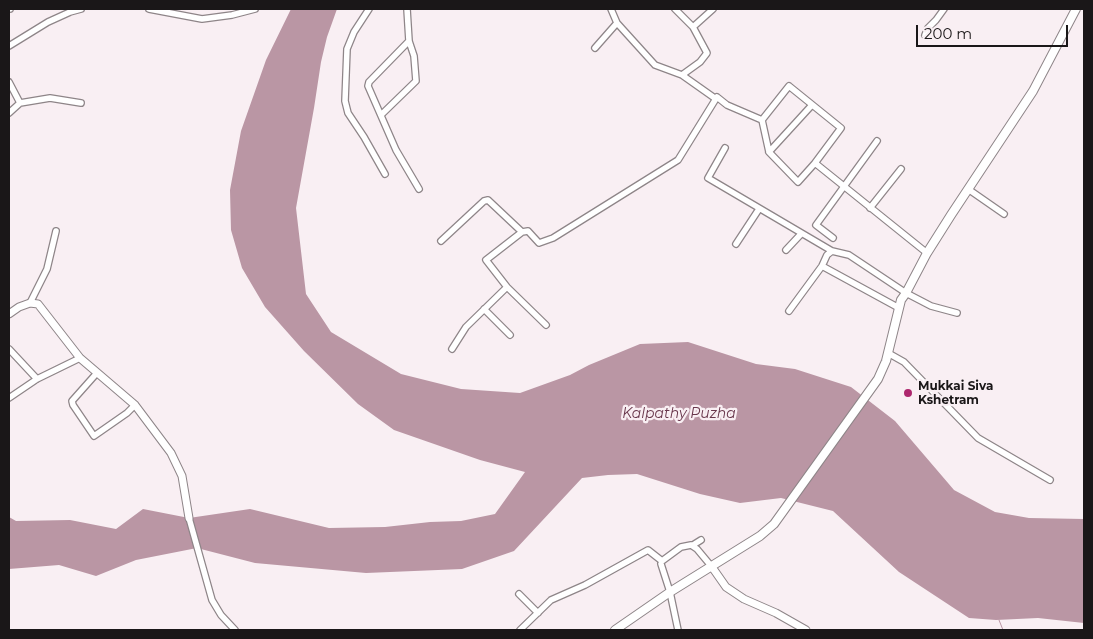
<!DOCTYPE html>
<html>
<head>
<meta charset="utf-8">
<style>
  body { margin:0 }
  #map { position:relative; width:1093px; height:639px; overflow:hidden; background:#f9eff3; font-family:Montserrat,sans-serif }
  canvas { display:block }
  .frame { position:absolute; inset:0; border:10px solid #1a1718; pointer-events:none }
  .scale { position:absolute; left:916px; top:25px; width:152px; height:22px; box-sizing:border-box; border:2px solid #1a1718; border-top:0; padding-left:6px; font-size:15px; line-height:18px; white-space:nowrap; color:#1a1718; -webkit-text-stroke:4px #f9eff3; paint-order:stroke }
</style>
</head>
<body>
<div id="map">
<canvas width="1093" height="639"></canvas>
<div class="frame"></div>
<div class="scale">200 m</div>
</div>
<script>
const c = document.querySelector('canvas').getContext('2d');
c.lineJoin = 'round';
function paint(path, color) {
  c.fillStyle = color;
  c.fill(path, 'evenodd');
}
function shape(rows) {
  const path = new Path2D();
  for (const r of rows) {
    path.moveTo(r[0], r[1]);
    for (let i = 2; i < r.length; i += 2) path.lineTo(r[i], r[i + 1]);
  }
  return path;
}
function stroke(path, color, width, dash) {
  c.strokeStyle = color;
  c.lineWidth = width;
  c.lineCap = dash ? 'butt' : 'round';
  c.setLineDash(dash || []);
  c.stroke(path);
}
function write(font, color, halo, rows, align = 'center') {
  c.font = font + ' Montserrat,sans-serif';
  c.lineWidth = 4.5;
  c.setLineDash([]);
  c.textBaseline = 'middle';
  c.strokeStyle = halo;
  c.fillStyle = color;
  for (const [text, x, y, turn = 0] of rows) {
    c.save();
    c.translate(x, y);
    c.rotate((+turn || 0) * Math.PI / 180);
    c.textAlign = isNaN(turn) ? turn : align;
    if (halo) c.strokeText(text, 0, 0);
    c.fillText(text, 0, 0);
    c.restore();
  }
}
paint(shape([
  [291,9,337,9,327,37,321,62,314,108,296,208,306,294,331,332,401,374,461,389,520,393,570,375,589,365,640,344,688,342,756,364,795,369,851,387,895,421,954,490,995,512,1029,518,1084,519,1084,623,1038,618,996,620,969,618,899,572,833,511,781,498,740,503,700,494,637,474,608,475,582,478,514,551,462,569,366,573,255,563,197,548,136,560,96,576,59,565,9,569,9,517,16,521,70,520,116,529,143,509,189,518,250,509,329,528,385,527,430,522,461,521,495,514,525,472,480,460,394,430,358,404,304,351,265,307,242,268,231,230,230,190,241,131,266,60]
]), '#ba96a4');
stroke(shape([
  [999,620,1003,630]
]), '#ba96a4', 1);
const minor = shape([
  [9,9,10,9],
  [149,9,202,19,232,15,255,9],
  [369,9,354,32,347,49,345,101,348,113,364,137,385,174],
  [611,9,617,23,655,65,682,75,716,99],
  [675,9,693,27,707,53,700,62,682,75],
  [693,27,713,9],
  [925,35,928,28,936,20,944,9],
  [409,41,369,82,368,86,396,150,419,189],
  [9,46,48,22,70,12,81,9],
  [595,48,617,23],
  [9,82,20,103],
  [9,113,20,103,50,98,81,103],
  [381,115,416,81,414,56,409,41,407,9],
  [725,148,708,178,832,251,849,255,906,293,931,306,957,313],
  [769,152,812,105],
  [815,163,798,182,769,152,762,120,789,86,841,128,815,163,927,253],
  [968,189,1004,214],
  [870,208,901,169],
  [833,238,816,225,877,141],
  [441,241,484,201,488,200,522,232],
  [736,244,759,209],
  [786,250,801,234],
  [822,266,899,308],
  [30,303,47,269,56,231],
  [484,309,510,335],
  [789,311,822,266,827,255,832,251],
  [546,325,507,287,486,260,522,232,528,231,539,243,553,238,678,160,717,97,727,105,762,120],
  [9,349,37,379],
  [452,349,466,327,507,287],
  [888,353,904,362,978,438,1050,480],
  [96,374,72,401,73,405,94,436,127,413,135,405],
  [9,398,37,379,80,358],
  [189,518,212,600,221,615,235,630],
  [691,545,693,545,701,540],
  [661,564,670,592,678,630],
  [519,594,538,613],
  [520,630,551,600,585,585,648,550,662,561,681,547,691,545,697,549,712,567]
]);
const tertiary = shape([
  [9,314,19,307,30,303,38,304,80,358,135,405,171,453,182,476,189,518],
  [712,567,726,587,744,599,776,613,806,630]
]);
const secondary = shape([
  [615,630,670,592,760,536,774,524,878,379,886,361,901,300,906,293,927,253,951,215,1033,91,1076,9]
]);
stroke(minor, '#8e8588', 8);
stroke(tertiary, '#8e8588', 9);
stroke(secondary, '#8e8588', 10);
stroke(minor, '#fff', 5.5);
stroke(tertiary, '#fff', 7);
stroke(secondary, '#fff', 8);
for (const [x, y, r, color] of [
  [908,393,5,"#ad276d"]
]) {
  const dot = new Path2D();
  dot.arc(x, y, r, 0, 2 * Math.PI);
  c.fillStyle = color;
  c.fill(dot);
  stroke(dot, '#f9eff3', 2);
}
write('bold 12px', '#1a1718', '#f9eff3', [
  ["Mukkai Siva",918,386],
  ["Kshetram",918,400]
], 'left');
write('italic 14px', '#69374c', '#f9eff3', [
  ["Kalpathy Puzha",679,414]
]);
</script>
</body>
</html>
